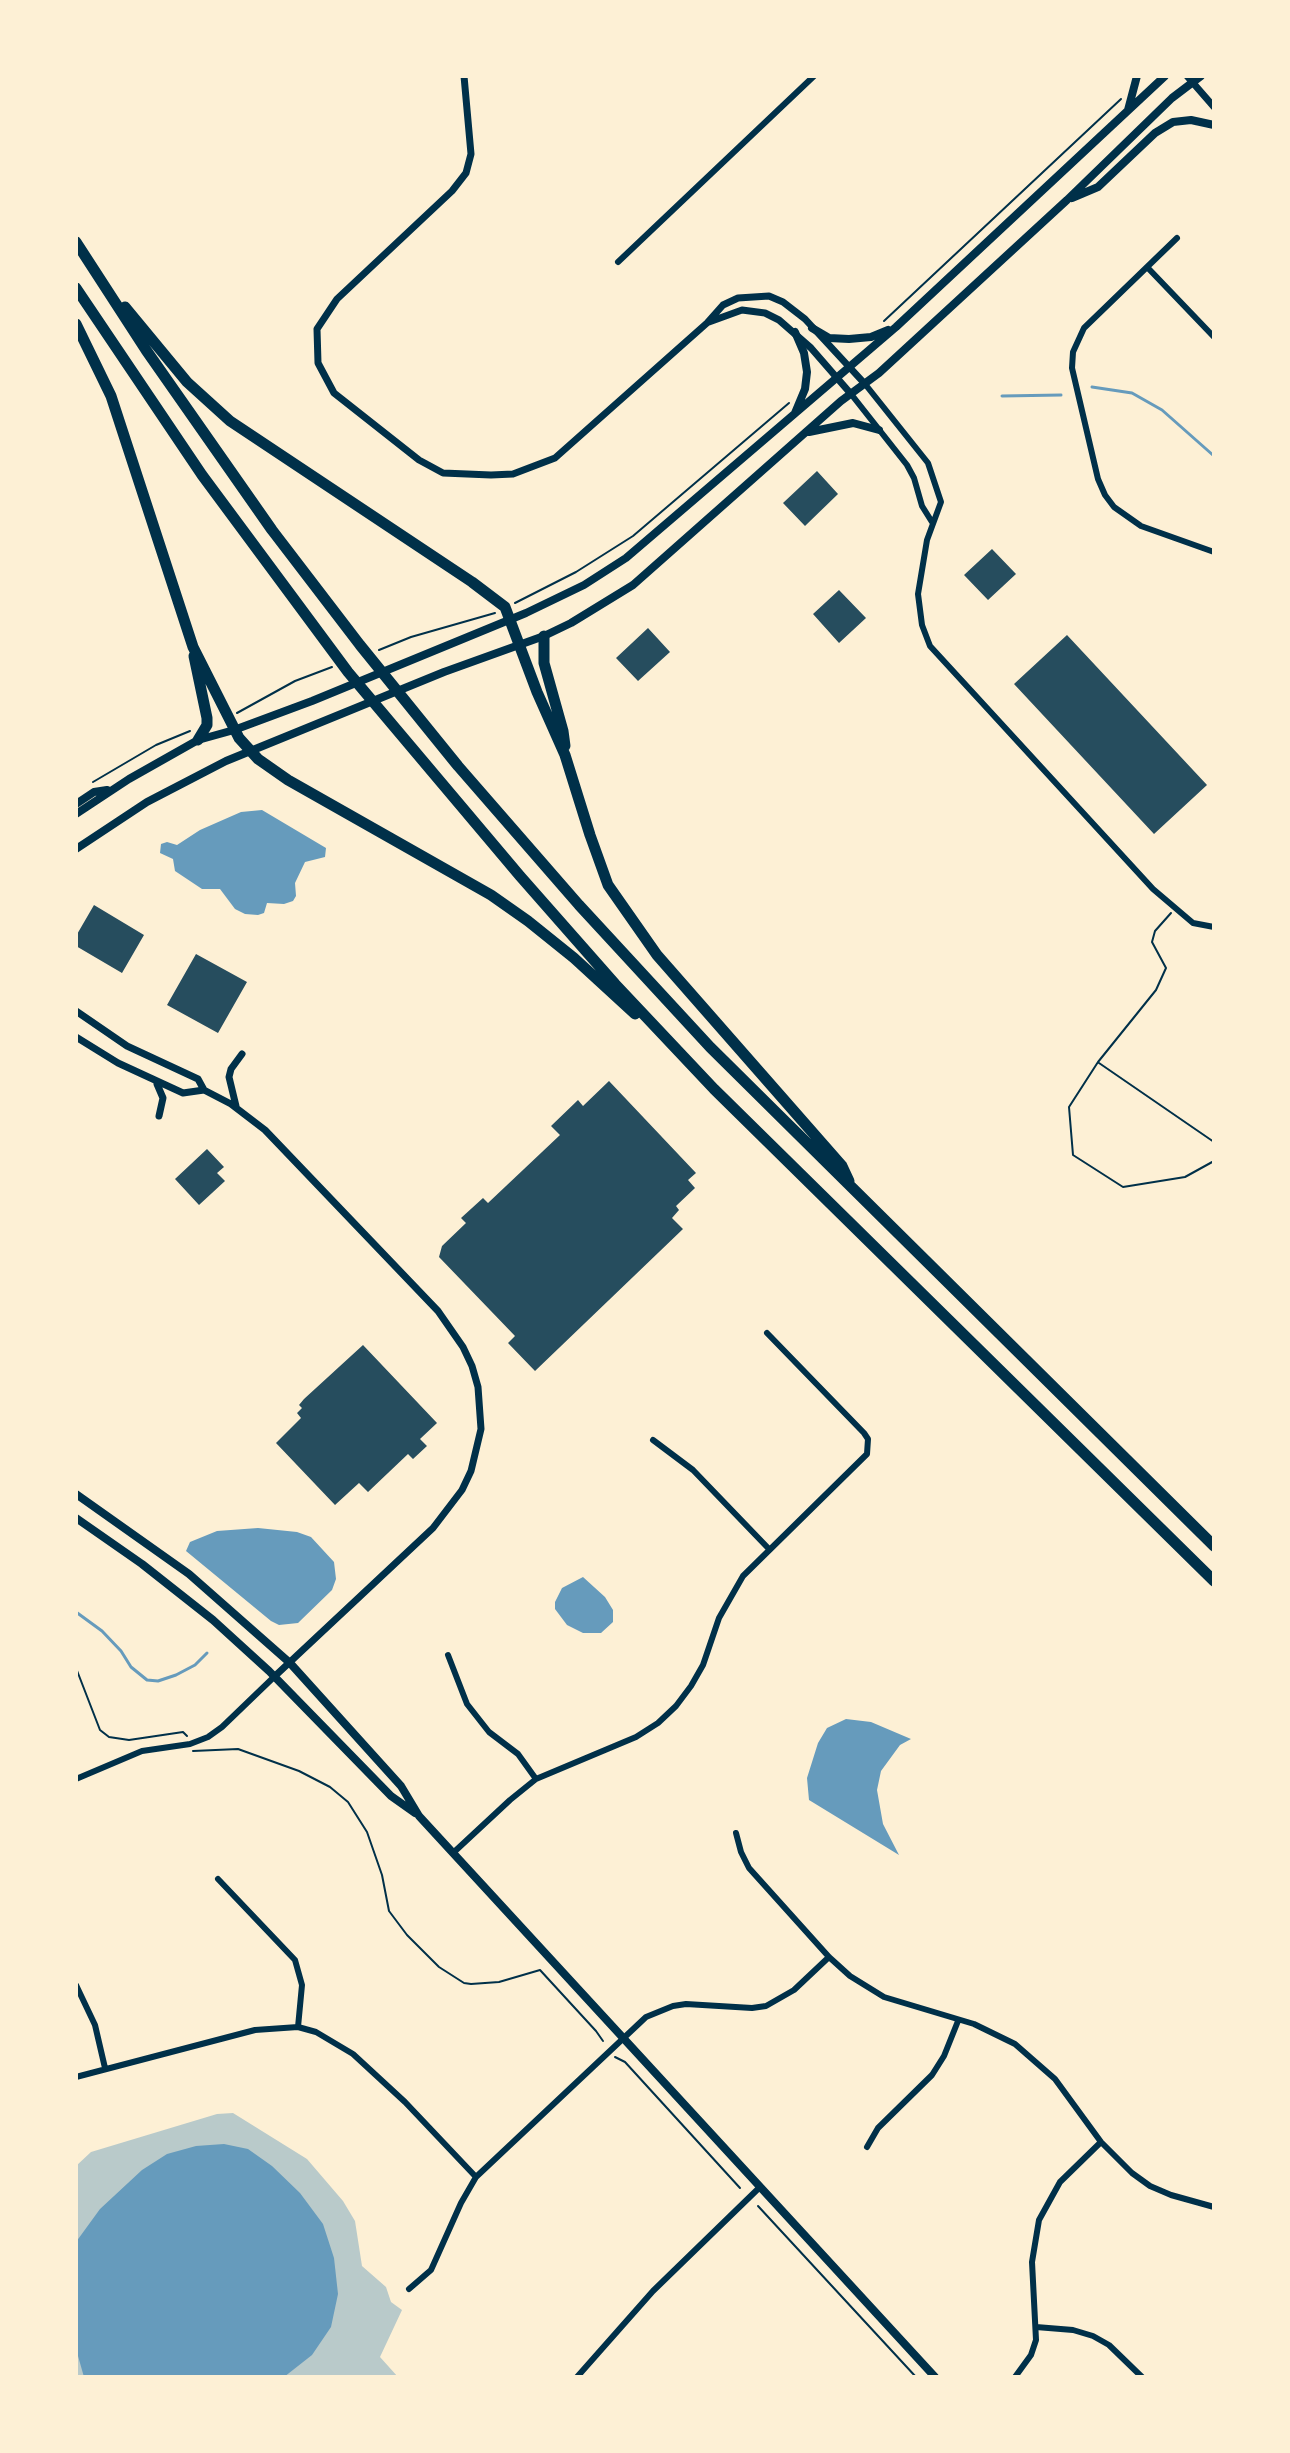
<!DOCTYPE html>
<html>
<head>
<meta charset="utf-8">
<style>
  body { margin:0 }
  #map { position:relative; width:1290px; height:2453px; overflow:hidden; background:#fdf0d5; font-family:Commissioner,sans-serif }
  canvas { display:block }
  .frame { position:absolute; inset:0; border:78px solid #fdf0d5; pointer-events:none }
</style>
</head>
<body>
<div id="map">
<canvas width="1290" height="2453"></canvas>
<div class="frame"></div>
</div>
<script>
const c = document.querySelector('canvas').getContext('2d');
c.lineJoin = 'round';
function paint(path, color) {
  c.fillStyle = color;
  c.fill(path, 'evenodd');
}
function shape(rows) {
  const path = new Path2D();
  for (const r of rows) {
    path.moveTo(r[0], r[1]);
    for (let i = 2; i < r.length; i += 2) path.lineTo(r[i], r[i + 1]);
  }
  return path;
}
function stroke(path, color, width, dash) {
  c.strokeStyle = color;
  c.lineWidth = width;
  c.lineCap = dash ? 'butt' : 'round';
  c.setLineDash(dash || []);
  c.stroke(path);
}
paint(shape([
  [233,2113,307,2159,343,2201,355,2221,362,2266,386,2287,391,2302,402,2310,380,2357,398,2377,76,2377,76,2166,91,2152,217,2114]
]), '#b9caca');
paint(shape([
  [262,810,326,848,325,857,305,862,295,883,296,896,293,901,284,904,267,903,264,913,258,915,245,914,235,909,220,889,202,889,175,871,173,859,160,853,161,844,167,842,177,845,200,830,241,812],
  [258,1528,297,1532,311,1537,334,1562,336,1579,332,1590,298,1623,279,1625,271,1621,186,1551,190,1542,217,1531],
  [583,1577,605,1597,613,1610,613,1622,601,1633,583,1633,567,1625,555,1609,555,1602,562,1588],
  [846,1719,871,1722,911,1739,900,1745,881,1771,877,1790,883,1824,899,1855,809,1800,807,1778,818,1743,827,1728],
  [224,2144,248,2149,272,2166,300,2193,323,2224,334,2258,338,2294,331,2327,312,2355,284,2377,84,2377,76,2349,76,2242,100,2209,142,2170,167,2154,196,2146]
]), '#669bbc');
stroke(shape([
  [1092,387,1132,393,1162,410,1214,456],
  [1002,396,1061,395],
  [76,1612,102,1631,121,1651,131,1667,147,1680,158,1681,176,1675,195,1665,207,1653]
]), '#669bbc', 3);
paint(shape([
  [817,471,838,494,805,526,783,503],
  [992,549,1016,574,988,600,964,575],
  [839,590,866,618,839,643,813,614],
  [648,628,670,652,638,681,616,658],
  [1067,635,1207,785,1154,834,1014,684],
  [94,905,144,935,122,973,76,946,76,936],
  [196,954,247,982,218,1033,167,1005],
  [609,1081,696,1173,688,1180,695,1188,676,1206,679,1210,672,1218,683,1229,535,1371,508,1343,515,1336,439,1257,442,1246,466,1223,461,1218,483,1198,488,1203,560,1135,551,1126,578,1100,583,1106],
  [207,1149,224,1167,217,1173,225,1181,199,1205,175,1179],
  [363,1345,437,1423,420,1439,427,1446,413,1459,408,1454,368,1492,359,1483,335,1505,276,1443,301,1418,297,1413,302,1408,299,1405,304,1399]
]), '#264d5e');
stroke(shape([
  [884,321,1121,99],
  [515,603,576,572,633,536,789,403],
  [379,650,411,637,495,613],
  [237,713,295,681,332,667],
  [93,782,156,745,190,731],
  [1171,913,1155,931,1152,942,1166,968,1156,990,1098,1062,1069,1107,1073,1155,1123,1187,1185,1177,1214,1161],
  [1099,1063,1214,1142],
  [76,1668,100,1730,109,1737,129,1740,183,1732,187,1736],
  [193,1751,238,1749,299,1771,330,1787,348,1802,367,1832,382,1875,389,1911,407,1935,439,1967,464,1983,471,1984,499,1982,540,1970,596,2031,603,2041],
  [615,2057,625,2062,740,2188],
  [758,2206,916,2377]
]), '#003049', 2);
stroke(shape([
  [1177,238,1084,328,1073,352,1072,368,1098,479,1105,495,1114,507,1141,526,1214,552],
  [618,262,814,76],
  [1147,267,1214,337],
  [865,384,928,463,941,502,927,540,918,594,922,625,930,646,1153,889,1193,923,1214,927],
  [851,394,907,465,914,478,922,506,932,522],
  [653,1440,693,1470,769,1549],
  [448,1655,467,1704,489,1732,518,1754,536,1779],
  [76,1779,142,1751,190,1744,208,1737,222,1727,275,1676],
  [736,1833,741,1852,749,1868,829,1957,850,1976,884,1997,974,2024,1015,2044,1055,2079,1101,2142,1132,2173,1150,2186,1171,2195,1214,2207],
  [453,1853,510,1800,536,1779,636,1737,658,1723,676,1706,691,1686,703,1665,719,1618,743,1576,867,1454,868,1439,864,1433,767,1333],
  [218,1879,295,1960,302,1985,298,2027,316,2032,353,2054,405,2102,476,2177],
  [76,1985,95,2025,105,2068],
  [76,2077,255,2030,298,2027],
  [867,2147,878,2128,932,2075,944,2056,958,2021],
  [409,2289,431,2270,461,2203,476,2177,646,2017,673,2006,686,2004,752,2008,766,2006,794,1990,829,1957],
  [1036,2327,1073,2330,1093,2336,1109,2345,1142,2377],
  [577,2377,653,2291,760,2187],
  [1015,2377,1031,2355,1036,2340,1032,2262,1039,2220,1060,2182,1101,2142]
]), '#003049', 6);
stroke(shape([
  [464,76,471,154,466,173,452,191,337,299,317,329,318,363,334,393,419,460,443,473,491,475,513,474,555,458,707,323,723,305,738,298,769,296,783,302,805,319,865,384],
  [1187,76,1214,107],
  [709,322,742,310,765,313,779,320,811,348,851,394],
  [76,1011,127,1046,198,1079,204,1090,231,1104,265,1130,438,1311,463,1347,472,1366,478,1387,481,1429,471,1471,462,1490,433,1528,275,1676],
  [76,1037,118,1063,183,1093,204,1090],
  [157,1084,163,1098,159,1116],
  [236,1106,229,1077,231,1069,242,1054]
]), '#003049', 7);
stroke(shape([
  [1128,110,1137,76],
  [1072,198,1098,187,1155,133,1173,122,1191,120,1214,125],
  [812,328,829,338,849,339,871,337,888,330],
  [795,332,804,353,807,372,805,389,795,413],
  [809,432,853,423,879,430],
  [76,804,94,792,107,790],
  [76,814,129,779,198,740,234,730,312,701,526,613,584,585,626,558,896,327,1165,76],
  [76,849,147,802,226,761,444,672,544,636,571,623,633,585,841,401,879,373,1067,200,1172,98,1201,76],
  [76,1494,189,1574,290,1663,401,1786,419,1816,935,2377],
  [76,1518,142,1564,213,1620,269,1671,391,1796,415,1813]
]), '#003049', 8);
stroke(shape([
  [76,242,146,350,272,530,360,645,458,766,579,905,710,1047,1214,1546],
  [76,288,202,475,348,672,520,876,615,984,714,1089,1214,1581],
  [125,307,187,382,230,421,472,582,505,607,537,692,565,755,590,835,608,885,657,955,842,1166,849,1181],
  [76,324,111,396,193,647,239,738,258,759,288,780,491,895,528,921,574,958,635,1014],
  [544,636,544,663,563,731,565,746],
  [194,656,207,718,207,725,198,740]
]), '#003049', 11);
</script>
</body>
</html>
